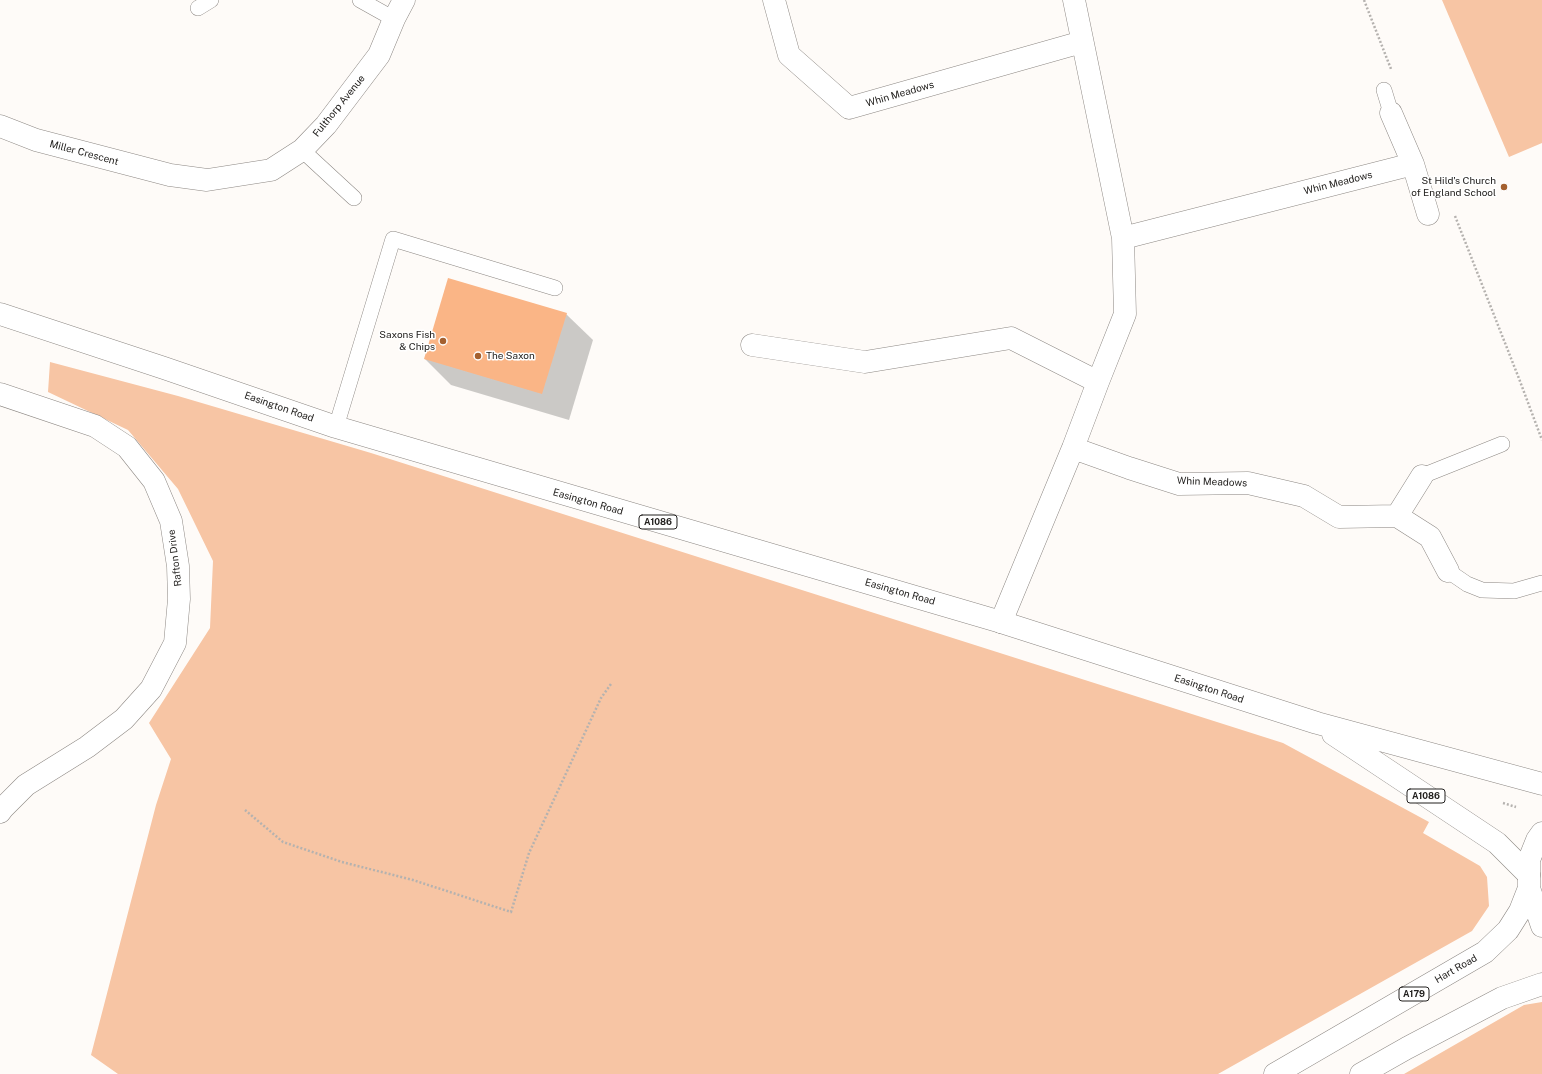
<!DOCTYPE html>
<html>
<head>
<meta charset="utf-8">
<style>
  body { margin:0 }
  canvas { display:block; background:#fefbf8 }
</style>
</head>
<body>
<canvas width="1542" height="1074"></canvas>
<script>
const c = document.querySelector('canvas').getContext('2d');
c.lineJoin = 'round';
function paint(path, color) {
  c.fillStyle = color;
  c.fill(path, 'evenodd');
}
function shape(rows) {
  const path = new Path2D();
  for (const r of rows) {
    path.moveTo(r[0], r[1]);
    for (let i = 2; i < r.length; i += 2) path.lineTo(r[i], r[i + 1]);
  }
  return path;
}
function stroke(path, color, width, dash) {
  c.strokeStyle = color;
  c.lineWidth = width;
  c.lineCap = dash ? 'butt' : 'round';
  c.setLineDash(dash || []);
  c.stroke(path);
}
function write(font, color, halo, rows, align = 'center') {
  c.font = font + ' "Public Sans",sans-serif';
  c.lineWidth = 3;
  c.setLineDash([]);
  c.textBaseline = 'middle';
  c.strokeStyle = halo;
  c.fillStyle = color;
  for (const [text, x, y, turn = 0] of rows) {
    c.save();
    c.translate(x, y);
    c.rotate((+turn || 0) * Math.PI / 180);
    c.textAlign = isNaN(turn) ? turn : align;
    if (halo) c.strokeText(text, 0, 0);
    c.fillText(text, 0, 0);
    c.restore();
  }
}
paint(shape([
  [1442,0,1542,0,1542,143,1509,157],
  [50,362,178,396,371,453,1283,743,1429,822,1423,833,1480,866,1487,877,1489,906,1472,931,1218,1074,118,1074,91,1055,156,805,171,759,149,723,210,628,213,561,178,489,128,430,48,392],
  [1542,1002,1542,1074,1404,1074,1524,1005]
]), '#f7c5a4');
paint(shape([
  [566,314,593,340,569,420,451,385,425,359]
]), '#0003');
paint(shape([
  [448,278,567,313,542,394,424,359]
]), '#fab586');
const service = shape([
  [360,0,394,19],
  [198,8,211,0],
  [1384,90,1391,113],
  [302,150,354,198],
  [336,427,393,239,555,288],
  [1422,476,1502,444],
  [1448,571,1467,584,1482,590,1514,591,1542,583]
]);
const minor = shape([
  [774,0,789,55,849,108,1082,42],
  [1391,113,1413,164,1428,214],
  [0,126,36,140,170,175,207,180,271,170,302,150,326,125,379,55,394,19,404,0],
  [1123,238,1413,164],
  [752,345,865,362,1011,338,1098,382],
  [0,394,95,426,127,447,154,481,171,521,178,566,179,599,175,643,151,689,124,719,87,747,26,785,3,808,0,812],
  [1073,448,1129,468,1179,484,1248,483,1304,496,1339,517,1397,516,1422,476],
  [1397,516,1430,537,1448,571],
  [1001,622,1073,448,1098,382,1125,314,1123,238,1074,0]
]);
const primary = shape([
  [0,314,164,368,336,427,1001,622,1317,723,1542,784],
  [1333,734,1497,843,1529,875]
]);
const trunk = shape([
  [1542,833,1537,840,1529,860,1529,888,1542,926],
  [1275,1074,1485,952,1508,930,1520,911,1529,888],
  [1361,1074,1407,1048,1502,998,1542,984]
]);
stroke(service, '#8d8884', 16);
stroke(minor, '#8d8884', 23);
stroke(primary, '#8d8884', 23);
stroke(trunk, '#8d8884', 23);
stroke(shape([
  [1364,0,1391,69],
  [1455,216,1518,376,1542,440],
  [1503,803,1516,807],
  [245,810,283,842,342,862,413,880,511,912,529,853,601,698,611,684]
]), '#b5b2af', 2.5, [2, 2]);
stroke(service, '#fff', 15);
stroke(minor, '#fff', 22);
stroke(primary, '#fff', 22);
stroke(trunk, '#fff', 22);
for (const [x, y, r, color] of [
  [1504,187,4,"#a4602f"],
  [443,341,4,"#a4602f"],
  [478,356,4,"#a4602f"]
]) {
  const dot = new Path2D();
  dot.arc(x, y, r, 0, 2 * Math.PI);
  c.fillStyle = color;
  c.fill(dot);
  stroke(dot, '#fff', 1.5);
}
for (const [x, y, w] of [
  [658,522,38],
  [1426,796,38],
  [1414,994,30]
]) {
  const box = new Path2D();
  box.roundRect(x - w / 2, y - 7, w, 14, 3);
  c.fillStyle = '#fff';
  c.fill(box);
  stroke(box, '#23211f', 1);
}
write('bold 9px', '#23211f', null, [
  ["A1086",658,522],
  ["A1086",1426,796],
  ["A179",1414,994]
]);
write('10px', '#23211f', '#fff', [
  ["Whin Meadows",900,94,-16],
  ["Fulthorp Avenue",339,106,-51],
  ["Miller Crescent",84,153,15],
  ["Whin Meadows",1338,183,-14],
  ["Easington Road",279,407,19],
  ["Whin Meadows",1212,482,2],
  ["Easington Road",588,502,16],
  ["Rafton Drive",175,558,-97],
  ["Easington Road",900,592,16],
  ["Easington Road",1209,689,18],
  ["Hart Road",1456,969,-30]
]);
write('10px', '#23211f', '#fff', [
  ["St Hild's Church",1496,181],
  ["of England School",1496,193],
  ["Saxons Fish",435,335],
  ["& Chips",435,347],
  ["The Saxon",486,356,"left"]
], 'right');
</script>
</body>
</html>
